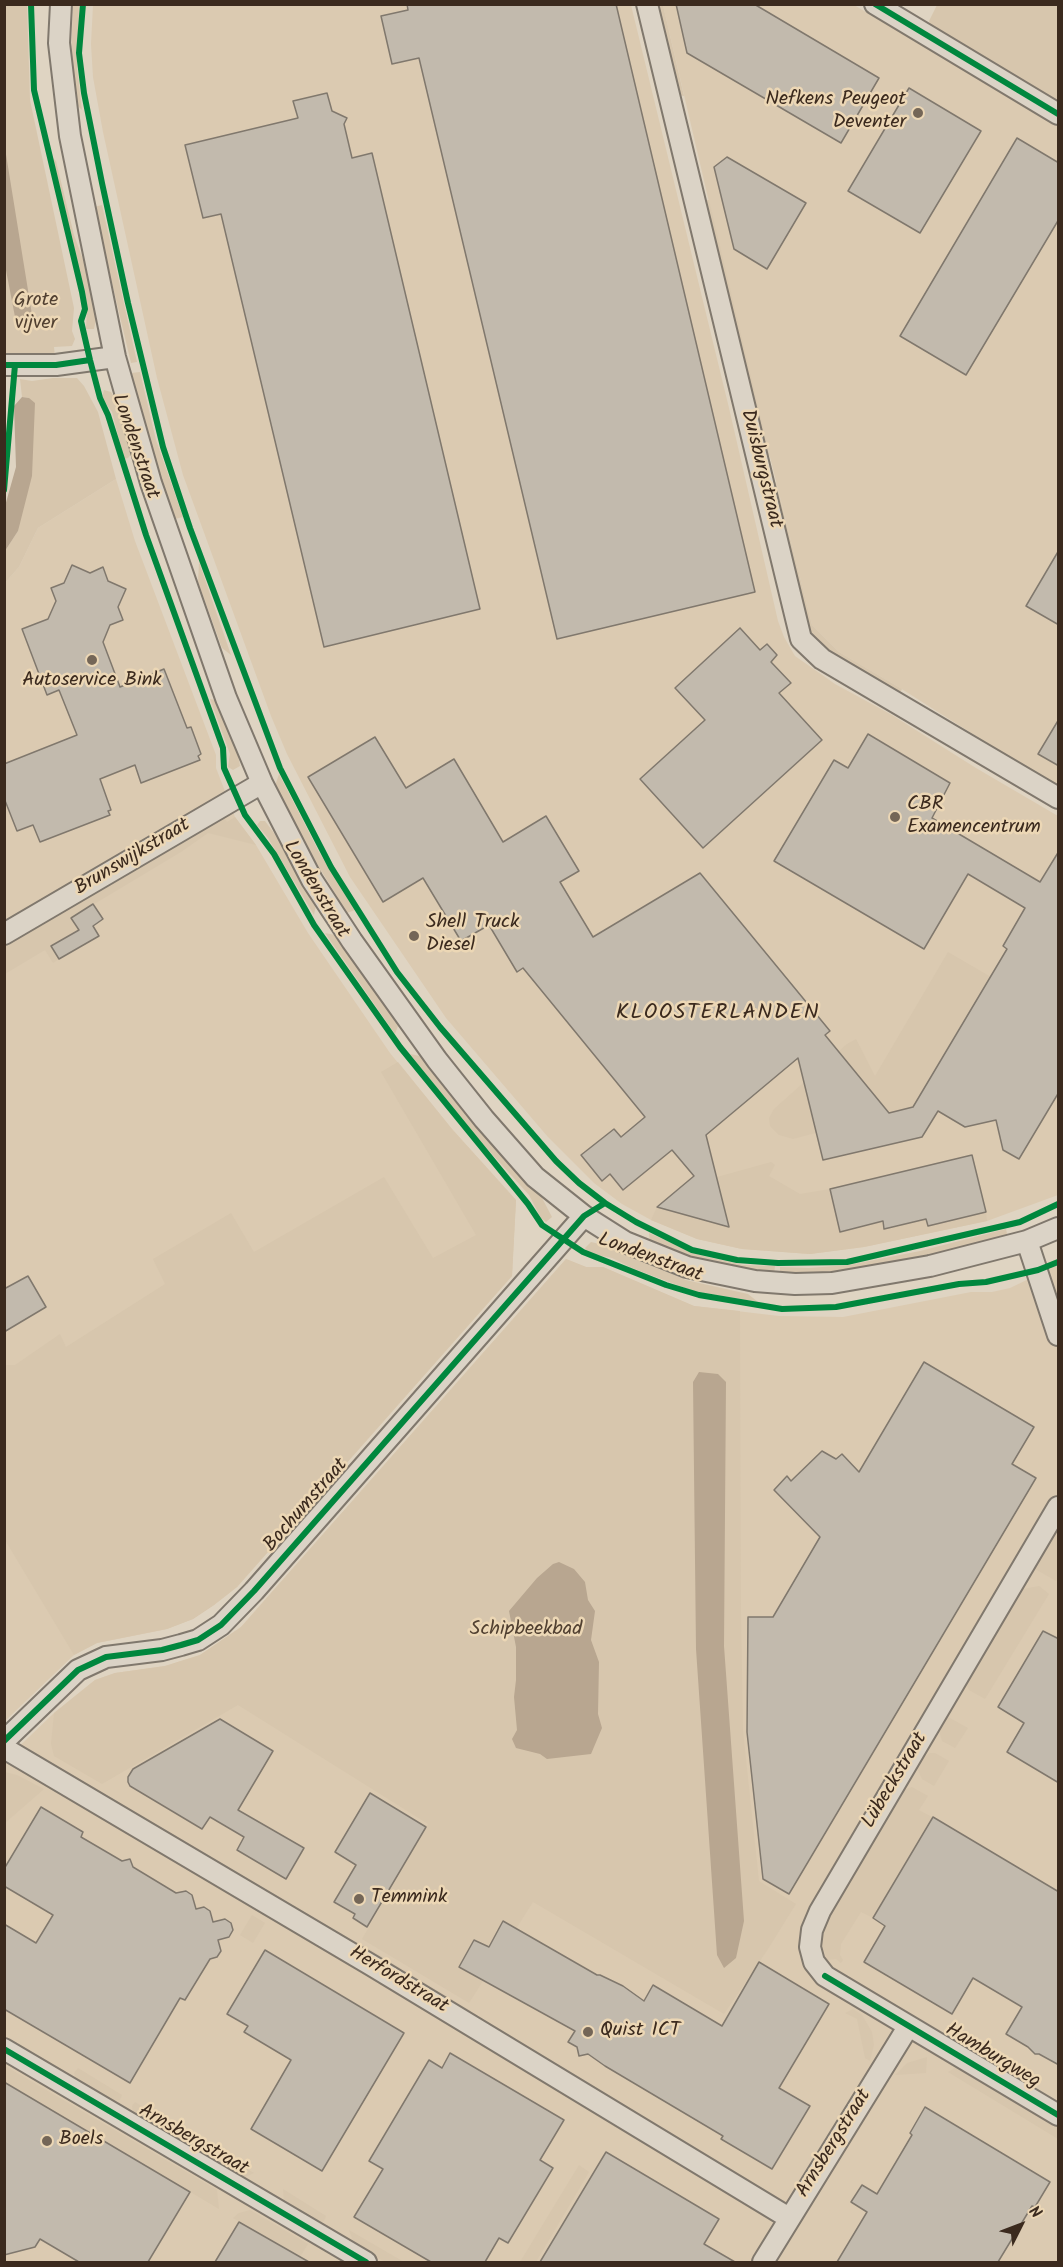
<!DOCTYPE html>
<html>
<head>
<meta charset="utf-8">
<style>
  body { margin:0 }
  #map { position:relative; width:1063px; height:2267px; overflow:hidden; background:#dfd4c2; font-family:Kalam,sans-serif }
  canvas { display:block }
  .frame { position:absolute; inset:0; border:6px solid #3b2a1e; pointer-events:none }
  .north { position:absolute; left:991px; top:2195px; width:60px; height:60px; -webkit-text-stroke:4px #ecd7b5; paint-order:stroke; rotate:48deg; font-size:16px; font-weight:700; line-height:24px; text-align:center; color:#3b2a1e }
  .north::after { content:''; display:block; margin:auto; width:21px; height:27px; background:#3b2a1e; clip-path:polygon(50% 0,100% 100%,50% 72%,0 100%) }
</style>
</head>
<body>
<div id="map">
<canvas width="1063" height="2267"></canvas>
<div class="frame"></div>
<div class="north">N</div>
</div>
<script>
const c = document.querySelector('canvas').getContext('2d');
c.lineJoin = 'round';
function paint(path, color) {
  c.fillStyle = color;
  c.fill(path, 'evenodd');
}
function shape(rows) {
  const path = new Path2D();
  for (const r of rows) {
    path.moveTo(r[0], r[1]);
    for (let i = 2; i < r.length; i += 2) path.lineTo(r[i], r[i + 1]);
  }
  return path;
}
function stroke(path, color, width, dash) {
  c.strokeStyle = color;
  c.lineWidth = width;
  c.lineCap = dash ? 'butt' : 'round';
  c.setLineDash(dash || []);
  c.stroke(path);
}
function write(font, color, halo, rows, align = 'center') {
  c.font = font + ' Kalam,sans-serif';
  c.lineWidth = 5;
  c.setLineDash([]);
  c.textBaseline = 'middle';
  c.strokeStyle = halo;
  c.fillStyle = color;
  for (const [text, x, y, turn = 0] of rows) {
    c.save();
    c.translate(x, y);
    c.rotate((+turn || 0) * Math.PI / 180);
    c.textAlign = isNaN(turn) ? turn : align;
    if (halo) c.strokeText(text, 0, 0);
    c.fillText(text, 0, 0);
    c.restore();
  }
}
paint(shape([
  [93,5,631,5,729,408,778,621,784,637,795,656,835,684,892,715,976,768,1058,816,1058,1195,987,1221,864,1247,810,1254,742,1249,697,1239,651,1220,622,1204,594,1183,548,1137,446,1018,350,877,287,754,271,716,183,475,157,378,103,132,93,77,91,44],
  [663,5,854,5,1058,126,1058,788,897,686,839,652,812,625,749,373],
  [116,479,135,541,216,755,216,768,235,817,256,845,308,933,390,1053,452,1129,516,1200,512,1276,237,1587,214,1605,193,1619,167,1629,97,1643,74,1655,5,1721,5,583,19,567,38,528],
  [566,1259,586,1267,603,1267,694,1306,779,1316,843,1317,971,1292,992,1292,1010,1288,1058,1265,1058,2262,5,2262,5,1760,54,1713,95,1680,115,1673,165,1666,200,1655,241,1627]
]), '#dbcab1');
paint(shape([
  [5,5,27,5,30,100,74,308,72,331,75,339,72,346,54,347,55,357,5,357],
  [73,5,79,5,77,68,82,110,75,103,71,56],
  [657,5,663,5,684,96,678,95],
  [937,5,1058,5,1058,102,931,27,929,21],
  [53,158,56,161,74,235,88,273,97,314,94,329,86,329,87,308],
  [707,200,709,200,770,457,763,451,704,205],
  [102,205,137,362,131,363,94,207],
  [140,372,156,440,183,517,175,519,147,437,131,373],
  [53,378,77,378,84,386,98,412,116,479,38,528,19,567,5,583,5,551,18,531,29,398,22,397,20,379,32,381],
  [104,390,111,392,117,401,132,453,128,458,124,459,112,412,102,398],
  [776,482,812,625,839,652,897,686,902,689,901,691,896,693,820,647,808,633,771,487],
  [199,562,231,655,222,648,198,582],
  [210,699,215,700,219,705,238,755,240,766,233,770,228,767,230,754],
  [279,774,319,852,355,910,347,913,308,849,275,786],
  [222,815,227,822,235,817,256,845,208,833,181,852,71,918,79,930,51,946,59,959,53,963,45,950,5,974,5,944],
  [260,821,265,821,274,833,316,905,314,915,268,838,257,825],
  [325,933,335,935,398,1026,395,1034],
  [948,952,991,977,913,1107,793,1139,779,1135,770,1126,769,1118,774,1109,847,1044,856,1039,875,1076],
  [410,1054,420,1056,463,1110,541,1196,552,1217,546,1222,541,1218,529,1195,473,1133],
  [398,1062,452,1129,516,1200,512,1276,237,1587,214,1605,193,1619,167,1629,97,1643,74,1655,5,1540,5,1365,15,1365,60,1334,66,1347,165,1284,153,1259,231,1213,254,1252,384,1177,433,1258,476,1235,381,1072],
  [771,1162,775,1165,769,1176,800,1194,830,1189,840,1232,883,1221,884,1228,926,1219,929,1226,986,1212,987,1221,864,1247,810,1254,742,1249,697,1239,651,1220,657,1207,728,1227,717,1177],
  [1006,1229,1008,1238,976,1248,846,1274,780,1276,780,1267,809,1268,849,1265,920,1251],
  [649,1233,699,1255,743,1265,775,1266,774,1274,687,1258,650,1243],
  [591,1242,604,1245,686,1280,748,1294,758,1302,693,1291,632,1268,612,1258,588,1253,585,1248],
  [566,1259,586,1267,603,1267,694,1306,740,1311,741,1611,743,1731,759,1881,796,1904,768,1949,724,2014,533,1902,469,2003,362,1939,428,1824,238,1705,102,1784,54,1756,51,1744,54,1713,95,1680,115,1673,165,1666,200,1655,241,1627],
  [1058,1529,1058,1577,1056,1581,1035,1569],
  [1039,1586,1049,1594,985,1699,969,1690,966,1684,1023,1589],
  [948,1717,968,1728,955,1748,942,1741,939,1731],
  [930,1753,935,1753,949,1761,934,1786,922,1779,917,1768,924,1757],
  [5,1772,17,1775,44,1789,5,1823],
  [912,1787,928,1796,919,1810,932,1817,873,1918,861,1912,841,1944,840,1955,843,1960,841,1963,836,1959,827,1960,823,1947,823,1932,827,1919,903,1790],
  [252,1915,265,1923,253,1943,240,1935],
  [358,1942,471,2011,468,2015,355,1947],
  [853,2009,862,2015,872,2032,874,2045,870,2061,865,2058,857,2019,845,2013],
  [927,2057,926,2073,895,2075,907,2063],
  [5,2066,217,2190,219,2209,5,2082],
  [958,2066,1058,2124,1058,2139,948,2072],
  [78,2068,122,2095,120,2100,113,2101,76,2079,74,2073],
  [135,2102,254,2173,243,2178,133,2113,132,2106],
  [579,2165,589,2172,536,2262,520,2262],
  [283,2189,326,2216,324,2221,318,2223,284,2203],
  [250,2210,308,2244,300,2257,233,2218,239,2213],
  [349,2230,404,2262,385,2262,354,2244]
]), '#d7c6ad');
paint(shape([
  [4,142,33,321,25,332,16,322,5,265],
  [22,397,29,398,35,403,32,476,18,531,5,551,5,506,16,467,14,406],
  [699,1372,718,1374,726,1382,724,1646,744,1921,736,1958,724,1968,717,1955,696,1649,693,1382],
  [559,1562,574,1569,585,1582,588,1600,595,1611,591,1640,599,1662,598,1714,602,1728,591,1754,547,1759,540,1754,516,1748,512,1739,517,1730,514,1697,516,1680,516,1647,509,1611,537,1578,553,1564]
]), '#b8a690');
const building = shape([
  [407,4,616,4,755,592,557,639,419,58,392,64,381,16,408,10,407,4],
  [676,4,754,4,879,78,841,143,687,53,676,4],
  [909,88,981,131,920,233,848,191,909,88],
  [327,93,332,111,347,118,344,124,352,158,372,153,480,609,324,647,221,214,203,218,185,145,298,118,293,101,327,93],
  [1017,138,1059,163,1059,219,966,375,900,336,1017,138],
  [727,157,806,203,767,269,734,249,714,167,727,157],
  [1059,550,1059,625,1026,606,1059,550],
  [72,565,90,573,103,567,108,581,126,589,118,607,123,620,110,625,103,642,120,687,164,669,187,728,191,727,201,754,198,756,200,760,141,783,135,765,100,779,111,810,108,811,110,815,40,842,33,825,17,831,4,798,4,764,77,735,59,690,47,695,22,629,48,619,56,601,51,588,64,583,72,565],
  [740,628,760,650,767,644,777,655,771,662,791,683,779,693,822,740,703,848,640,779,705,720,675,688,740,628],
  [1059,719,1059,766,1038,754,1059,719],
  [868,734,950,783,932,818,1040,882,1059,851,1059,1092,1019,1159,1003,1150,996,1120,965,1127,938,1111,922,1137,823,1160,798,1058,706,1135,729,1227,657,1207,694,1176,672,1150,623,1190,610,1174,602,1181,581,1155,614,1129,621,1137,645,1117,523,968,517,972,489,925,461,941,423,878,383,902,308,777,375,737,406,788,454,759,503,842,546,816,579,871,560,882,593,937,700,873,830,1031,825,1035,889,1113,913,1107,1007,949,1003,946,1025,908,968,874,924,949,774,861,834,760,848,768,868,734],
  [93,904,103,919,93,926,99,936,59,959,51,946,79,930,71,918,93,904],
  [972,1155,986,1212,928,1226,926,1219,884,1229,883,1221,840,1232,830,1189,972,1155],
  [28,1276,46,1307,4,1332,4,1289,28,1276],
  [924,1362,1034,1427,1012,1464,1036,1478,789,1894,763,1879,747,1732,748,1617,773,1617,820,1537,774,1490,787,1476,791,1481,822,1451,836,1459,842,1454,859,1472,924,1362],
  [1043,1631,1059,1639,1059,1783,1007,1752,1024,1723,998,1707,1043,1631],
  [220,1719,273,1751,238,1810,304,1848,286,1879,237,1850,244,1837,210,1817,202,1829,130,1786,128,1782,128,1777,133,1769,220,1719],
  [370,1793,426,1827,367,1927,353,1918,355,1914,334,1902,356,1865,335,1852,370,1793],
  [41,1807,83,1832,81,1837,122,1861,130,1859,133,1867,176,1893,186,1891,192,1895,196,1909,204,1907,210,1911,213,1922,225,1919,231,1923,233,1930,229,1937,218,1940,221,1951,217,1957,210,1959,185,2000,180,1998,130,2083,4,2009,4,1924,36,1943,53,1915,4,1886,4,1869,41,1807],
  [933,1817,1059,1892,1059,2065,1039,2054,1035,2054,1028,2047,1006,2034,1022,2007,973,1978,952,2014,864,1962,885,1926,873,1918,933,1817],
  [503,1921,597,1975,600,1975,623,1986,644,2001,653,1985,722,2026,759,1962,829,2004,779,2088,810,2106,772,2169,721,2139,723,2136,605,2066,588,2054,579,2056,577,2047,568,2042,575,2031,459,1967,474,1940,489,1947,503,1921],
  [265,1950,404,2033,322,2171,251,2129,291,2060,244,2032,248,2026,227,2014,265,1950],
  [450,2053,564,2120,540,2160,553,2168,508,2243,499,2238,485,2262,431,2262,354,2217,383,2169,369,2161,429,2060,442,2068,450,2053],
  [4,2082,190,2192,148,2262,79,2262,40,2239,35,2247,4,2255,4,2082],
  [925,2107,1050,2182,1035,2207,1032,2206,998,2262,837,2262,867,2212,851,2202,862,2185,877,2194,912,2135,910,2133,925,2107],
  [606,2152,719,2219,704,2244,735,2262,540,2262,606,2152],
  [239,2222,309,2262,215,2262,239,2222]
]);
paint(building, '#c2baad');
stroke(building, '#80786d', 1.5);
const street = shape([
  [61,4,59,43,70,136,115,357,151,483,226,698,262,783,312,880,352,941,437,1060,484,1119,535,1177,584,1216,625,1242,687,1267,755,1281,795,1284,832,1283,930,1266,1027,1241,1058,1228],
  [647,4,801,639,822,659,1058,798],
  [875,4,1058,114],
  [4,365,56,365,115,357],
  [4,934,262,783],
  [1027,1241,1058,1335],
  [1058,1507,820,1911,812,1930,810,1947,814,1962,825,1976,1058,2115],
  [4,1741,78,1670,106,1657,162,1650,181,1645,198,1640,221,1625,254,1591,584,1216],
  [4,1748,371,1965,789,2218],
  [4,2049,366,2262],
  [763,2262,908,2027]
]);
stroke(street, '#80786d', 24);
stroke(street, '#dbd3c6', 20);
stroke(shape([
  [31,4,34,90,82,292,85,309,81,321,90,360,100,398,108,415,146,535,223,748,224,768,245,815,274,854,314,925,400,1047,528,1204,542,1225,583,1252,666,1285,699,1295,782,1309,836,1307,959,1284,986,1282,1038,1270,1058,1262],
  [83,4,79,53,84,93,102,183,128,303,163,447,190,528,280,768,331,867,397,972,440,1027,556,1161,579,1183,605,1203,636,1222,692,1250,737,1260,778,1263,847,1262,1020,1222,1058,1204],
  [875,4,1058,114],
  [6,365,56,365,90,360],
  [4,490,15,365],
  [4,1741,78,1670,106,1657,162,1650,181,1645,198,1640,221,1625,254,1591,584,1216,605,1203],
  [825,1976,1058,2115],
  [4,2049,366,2262]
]), '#00873e', 6);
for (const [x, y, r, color] of [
  [918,113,6,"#746657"],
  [92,660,6,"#746657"],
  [895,817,6,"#746657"],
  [414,936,6,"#746657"],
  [359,1899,6,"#746657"],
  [588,2032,6,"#746657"],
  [47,2141,6,"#746657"]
]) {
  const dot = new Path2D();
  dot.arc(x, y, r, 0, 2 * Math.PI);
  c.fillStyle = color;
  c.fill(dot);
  stroke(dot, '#ecd7b5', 2);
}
write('20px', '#3b2a1e', '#ecd7b5', [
  ["Nefkens Peugeot",906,101,"right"],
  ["Deventer",906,124,"right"],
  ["Autoservice Bink",92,682,"center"],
  ["CBR",907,806],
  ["Examencentrum",907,829],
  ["Shell Truck",426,924],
  ["Diesel",426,947],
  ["Temmink",371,1899],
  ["Quist ICT",600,2032],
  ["Boels",59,2141]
], 'left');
write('20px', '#514031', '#ecd7b5', [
  ["Grote",36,302],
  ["vijver",36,325],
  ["Schipbeekbad",526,1631]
]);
write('20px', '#3b2a1e', '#ecd7b5', [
  ["Londenstraat",134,447,71],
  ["Duisburgstraat",760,469,76],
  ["Brunswijkstraat",133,858,-31],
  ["Londenstraat",315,890,59],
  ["Londenstraat",650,1259,20],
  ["Bochumstraat",307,1506,-49],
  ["Lübeckstraat",896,1781,-59],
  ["Herfordstraat",398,1981,31],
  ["Hamburgweg",992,2057,31],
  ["Arnsbergstraat",193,2141,30],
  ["Arnsbergstraat",835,2144,-58]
]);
c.letterSpacing = '1.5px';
write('22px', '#3b2a1e', '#ecd7b5', [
  ["KLOOSTERLANDEN",718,1014]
]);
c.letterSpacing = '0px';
</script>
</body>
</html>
